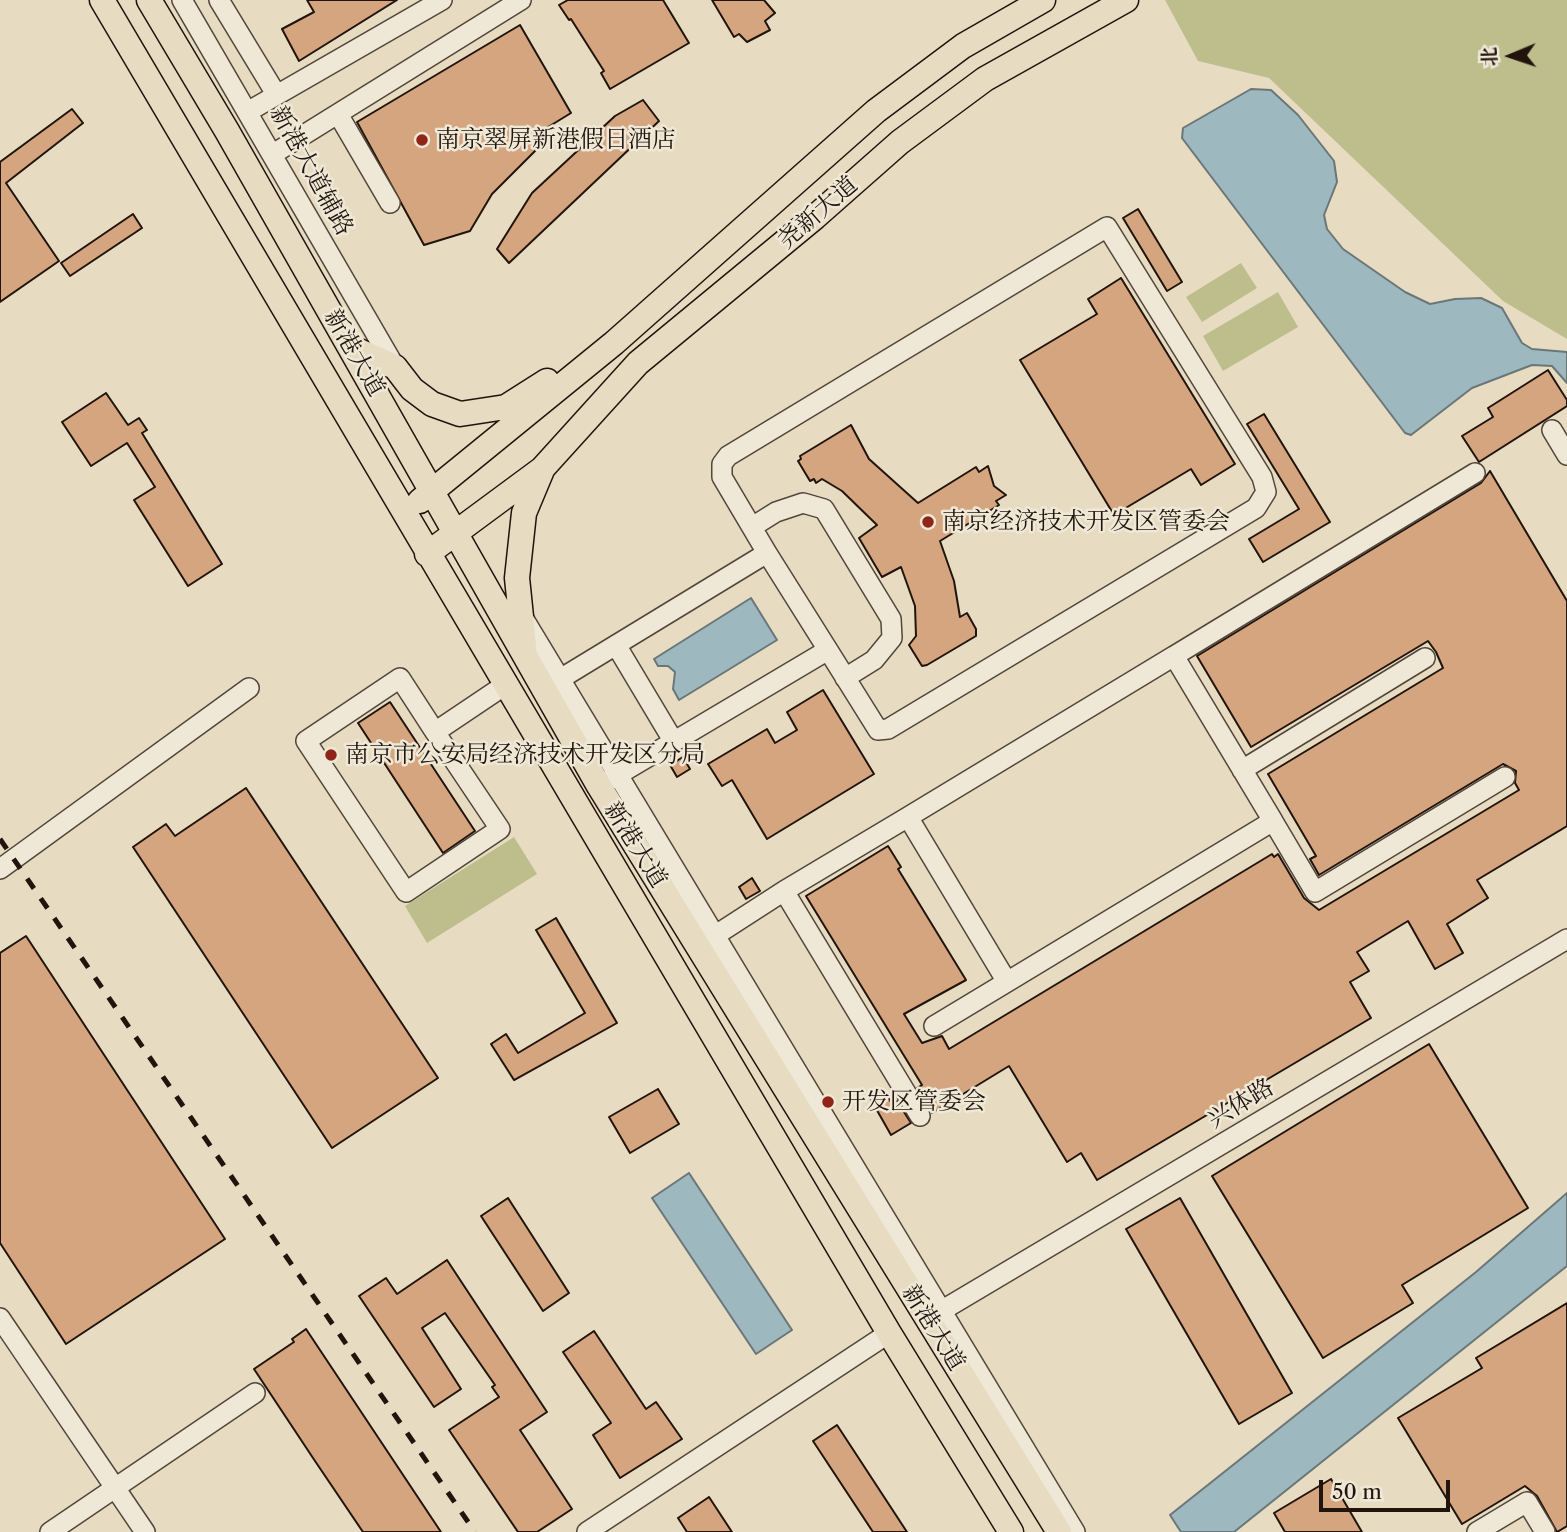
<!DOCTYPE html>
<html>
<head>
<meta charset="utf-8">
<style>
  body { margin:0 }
  #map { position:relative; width:1567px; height:1532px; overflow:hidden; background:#e7dcc1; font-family:"Libre Caslon Text","Noto Serif SC",serif }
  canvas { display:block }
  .north { position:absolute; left:1476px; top:21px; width:70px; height:70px; -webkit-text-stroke:5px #efe8d7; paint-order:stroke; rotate:268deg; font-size:19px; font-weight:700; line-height:28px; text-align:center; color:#21140d }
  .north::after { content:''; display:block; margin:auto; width:24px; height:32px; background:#21140d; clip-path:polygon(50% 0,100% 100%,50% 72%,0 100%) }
  .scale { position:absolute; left:1319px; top:1480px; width:131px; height:32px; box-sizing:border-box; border:4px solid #21140d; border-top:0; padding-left:9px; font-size:21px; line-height:24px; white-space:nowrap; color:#21140d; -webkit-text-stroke:5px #efe8d7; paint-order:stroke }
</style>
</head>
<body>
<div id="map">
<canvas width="1567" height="1532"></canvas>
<div class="north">北</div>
<div class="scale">50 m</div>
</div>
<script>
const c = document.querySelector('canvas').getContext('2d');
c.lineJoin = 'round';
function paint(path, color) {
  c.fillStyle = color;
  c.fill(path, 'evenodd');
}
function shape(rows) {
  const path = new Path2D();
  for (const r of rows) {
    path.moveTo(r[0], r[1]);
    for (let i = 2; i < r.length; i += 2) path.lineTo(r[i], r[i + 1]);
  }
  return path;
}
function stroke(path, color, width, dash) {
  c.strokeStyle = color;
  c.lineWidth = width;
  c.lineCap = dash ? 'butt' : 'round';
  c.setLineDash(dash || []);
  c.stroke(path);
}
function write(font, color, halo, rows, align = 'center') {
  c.font = font + ' "Libre Caslon Text","Noto Serif SC",serif';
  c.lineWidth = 5;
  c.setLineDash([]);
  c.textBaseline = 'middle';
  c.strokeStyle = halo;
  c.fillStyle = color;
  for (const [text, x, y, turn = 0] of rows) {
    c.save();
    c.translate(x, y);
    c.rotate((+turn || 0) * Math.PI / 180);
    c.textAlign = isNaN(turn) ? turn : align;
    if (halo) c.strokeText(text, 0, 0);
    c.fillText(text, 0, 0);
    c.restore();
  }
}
paint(shape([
  [1165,0,1567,0,1567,339,1503,301,1269,78,1198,61],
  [1241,263,1257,288,1202,322,1186,297],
  [1278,292,1298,327,1223,371,1203,336],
  [514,837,537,874,427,943,405,906]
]), '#bebe8d');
const water = shape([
  [1251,89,1271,90,1298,115,1334,161,1337,182,1324,215,1327,229,1343,249,1405,292,1430,304,1455,299,1481,298,1502,308,1522,343,1532,349,1567,352,1567,383,1552,366,1532,365,1472,388,1411,435,1405,433,1182,138,1183,128,1251,89],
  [751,598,777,640,679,700,673,689,675,672,668,666,658,666,654,659,751,598],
  [689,1173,792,1330,756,1354,652,1198,689,1173],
  [1567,1193,1567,1266,1234,1532,1181,1532,1170,1515,1476,1272,1567,1193]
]);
paint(water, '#9db8bf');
stroke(water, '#6b7678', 2);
const building = shape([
  [307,0,397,0,299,61,282,29,314,12,307,0],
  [568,0,663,0,689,43,610,89,601,73,604,71,571,19,569,20,559,5,568,0],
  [712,0,764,0,775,13,765,21,770,30,747,42,739,34,734,37,712,0],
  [520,25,571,113,540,132,545,141,492,194,470,231,424,245,357,122,520,25],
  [643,100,659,121,509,263,497,249,532,193,615,116,643,100],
  [72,109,83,123,6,183,59,261,0,302,0,162,72,109],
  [1138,209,1182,282,1167,291,1123,218,1138,209],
  [133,214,142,228,70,276,61,263,133,214],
  [1121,278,1235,464,1201,485,1191,469,1114,515,1020,360,1097,314,1088,299,1121,278],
  [1548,370,1567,400,1567,406,1479,462,1462,436,1493,417,1488,408,1548,370],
  [106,393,128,425,139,418,147,430,142,433,222,564,188,586,134,500,155,487,127,443,91,466,62,422,106,393],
  [1264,414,1330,522,1263,562,1249,539,1299,509,1247,424,1264,414],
  [851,425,869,459,918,503,976,467,979,472,988,466,994,486,1006,495,996,501,999,505,940,541,954,581,960,617,967,613,976,629,976,636,927,665,922,666,909,645,916,636,915,606,901,567,882,577,859,538,877,525,842,491,822,479,816,483,814,479,810,481,798,461,801,459,800,456,851,425],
  [1490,471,1567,601,1567,826,1477,880,1488,898,1447,924,1463,953,1435,969,1408,921,1357,952,1369,971,1350,982,1371,1018,1097,1180,1081,1153,1067,1162,1009,1066,932,1113,917,1088,922,1085,806,896,888,846,901,867,898,869,966,980,904,1014,922,1043,942,1036,949,1049,1272,854,1274,857,1278,854,1304,898,1319,910,1519,790,1515,783,1516,771,1503,764,1319,875,1310,859,1316,856,1268,774,1443,668,1436,652,1428,641,1251,747,1197,656,1481,483,1490,471],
  [823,690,874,774,767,839,732,780,722,786,708,764,767,729,775,743,797,730,787,712,823,690],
  [390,702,475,831,443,853,358,723,390,702],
  [683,757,690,769,677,777,670,765,683,757],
  [246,788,438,1078,332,1148,133,847,166,824,175,836,246,788],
  [752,878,760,891,746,899,739,887,752,878],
  [556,918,617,1023,514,1080,491,1044,506,1034,518,1053,585,1013,536,930,556,918],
  [26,936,225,1239,66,1344,0,1243,0,953,26,936],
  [1429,1044,1528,1208,1402,1285,1413,1303,1323,1358,1212,1176,1429,1044],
  [658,1089,679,1124,630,1153,609,1117,658,1089],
  [884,1090,892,1104,897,1101,911,1123,891,1135,870,1098,884,1090],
  [508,1198,569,1293,543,1311,481,1216,508,1198],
  [1180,1198,1292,1393,1239,1424,1126,1229,1180,1198],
  [447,1260,547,1412,520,1430,572,1509,537,1532,518,1532,449,1430,499,1397,492,1387,495,1385,445,1313,422,1328,461,1389,434,1407,359,1296,386,1278,397,1294,447,1260],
  [1567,1303,1567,1526,1557,1532,1537,1496,1525,1486,1462,1524,1398,1418,1482,1368,1476,1358,1567,1303],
  [306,1329,441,1532,363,1532,315,1461,254,1369,294,1342,292,1339,306,1329],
  [594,1331,646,1409,656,1402,682,1439,620,1478,593,1435,611,1423,563,1352,594,1331],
  [837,1425,907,1532,873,1532,813,1441,837,1425],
  [1331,1479,1362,1532,1285,1532,1274,1513,1331,1479],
  [709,1497,732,1532,687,1532,678,1518,709,1497]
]);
paint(building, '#d5a57f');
stroke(building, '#21140d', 2);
const minor = shape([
  [182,0,395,367],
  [219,0,276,94],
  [249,111,442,0],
  [338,114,390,203],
  [273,154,521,0],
  [1552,430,1567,455],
  [752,527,776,512,803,503,824,509,891,619,892,638,874,660,845,678],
  [767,553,828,650],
  [522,616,1075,1532],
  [616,645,674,742],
  [1174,656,1475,473],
  [542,690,767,553,722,477,722,464,728,456,1107,227,1262,477,1266,492,1256,508,888,729,878,730,828,650,599,786],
  [435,732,500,829,406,892,306,741,400,678,435,732,505,685],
  [1242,770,1425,658],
  [908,817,1174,656,1273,821,1007,982],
  [1273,821,1315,892,1505,777],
  [0,869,249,688],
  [784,891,908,817,1007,982,934,1026],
  [705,942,784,891,920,1116],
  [941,1311,1567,939],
  [0,1318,145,1532],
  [50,1532,255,1393],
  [587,1532,889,1333],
  [1477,1532,1527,1502,1545,1532]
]);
const major = shape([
  [102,0,889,1333,1011,1532],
  [149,0,227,131,599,786,1059,1532],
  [350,347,395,367,412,389,432,404,460,414,506,407,547,381],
  [420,501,614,343,876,111,963,46,1043,0],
  [427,554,542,469,638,363,815,217,900,142,985,79,1126,0],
  [524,646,517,578,524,513,542,470]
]);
stroke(minor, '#52463a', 22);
stroke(major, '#21140d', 27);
stroke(minor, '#efe8d7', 19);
stroke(major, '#e7dcc1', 24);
stroke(shape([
  [0,839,475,1532]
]), '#21140d', 5, [12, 12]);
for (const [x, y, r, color] of [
  [422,140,7,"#8f2418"],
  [928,522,7,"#8f2418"],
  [331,755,7,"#8f2418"],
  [828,1102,7,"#8f2418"]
]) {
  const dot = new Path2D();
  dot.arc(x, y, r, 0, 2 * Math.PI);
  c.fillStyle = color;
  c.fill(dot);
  stroke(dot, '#efe8d7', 2.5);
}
write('24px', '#21140d', '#efe8d7', [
  ["南京翠屏新港假日酒店",436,140],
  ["南京经济技术开发区管委会",942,522],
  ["南京市公安局经济技术开发区分局",345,755],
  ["开发区管委会",842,1102]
], 'left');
write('24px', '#21140d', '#efe8d7', [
  ["新港大道辅路",311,171,61],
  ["尧新大道",818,213,-41],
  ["新港大道",354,353,60],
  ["新港大道",635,845,58],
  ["兴体路",1241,1104,-31],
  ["新港大道",933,1328,58]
]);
</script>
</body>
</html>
